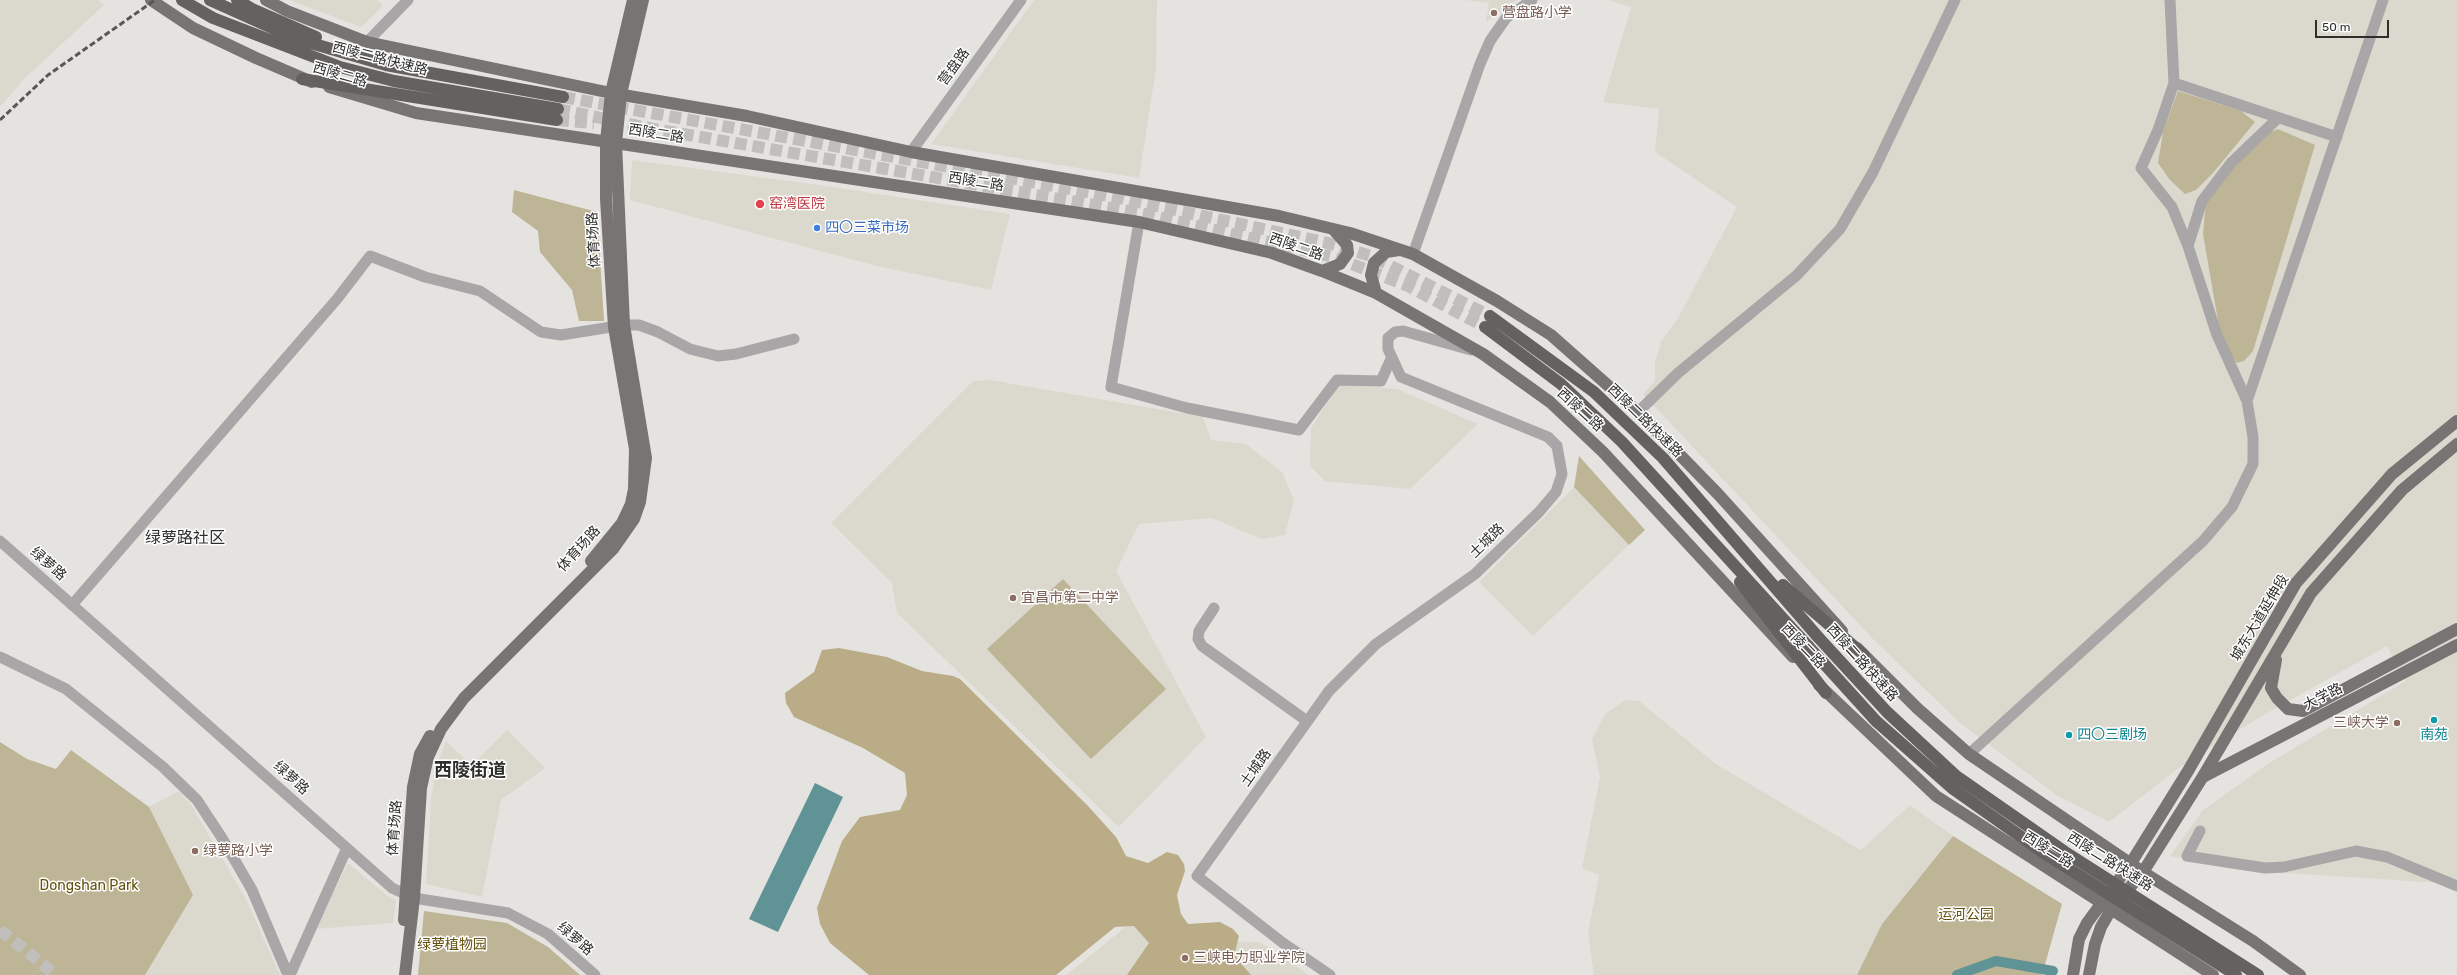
<!DOCTYPE html>
<html>
<head>
<meta charset="utf-8">
<style>
  body { margin:0 }
  #map { position:relative; width:2457px; height:975px; overflow:hidden; background:#e4e3e0; font-family:Rubik,sans-serif }
  canvas { display:block }
  .scale { position:absolute; left:2315px; top:20px; width:74px; height:18px; box-sizing:border-box; border:2px solid #2e2e2c; border-top:0; padding-left:5px; font-size:12px; line-height:14px; white-space:nowrap; color:#2e2e2c; -webkit-text-stroke:3px #fff; paint-order:stroke }
</style>
</head>
<body>
<div id="map">
<canvas width="2457" height="975"></canvas>
<div class="scale">50 m</div>
</div>
<script>
const c = document.querySelector('canvas').getContext('2d');
c.lineJoin = 'round';
function paint(path, color) {
  c.fillStyle = color;
  c.fill(path, 'evenodd');
}
function shape(rows) {
  const path = new Path2D();
  for (const r of rows) {
    path.moveTo(r[0], r[1]);
    for (let i = 2; i < r.length; i += 2) path.lineTo(r[i], r[i + 1]);
  }
  return path;
}
function stroke(path, color, width, dash) {
  c.strokeStyle = color;
  c.lineWidth = width;
  c.lineCap = dash ? 'butt' : 'round';
  c.setLineDash(dash || []);
  c.stroke(path);
}
function write(font, color, halo, rows, align = 'center') {
  c.font = font + ' Rubik,"Noto Sans SC",sans-serif';
  c.lineWidth = 3;
  c.setLineDash([]);
  c.textBaseline = 'middle';
  c.strokeStyle = halo;
  c.fillStyle = color;
  for (const [text, x, y, turn = 0] of rows) {
    c.save();
    c.translate(x, y);
    c.rotate((+turn || 0) * Math.PI / 180);
    c.textAlign = isNaN(turn) ? turn : align;
    if (halo) c.strokeText(text, 0, 0);
    c.fillText(text, 0, 0);
    c.restore();
  }
}
paint(shape([
  [0,0,98,0,104,5,24,79,0,107],
  [289,0,378,0,383,6,361,27],
  [1034,0,1157,0,1156,69,1139,178,931,144],
  [1465,0,1517,0,1486,22,1489,3],
  [1608,0,2457,0,2457,884,2254,871,2170,856,2202,811,2266,765,2406,681,2387,646,2260,717,2180,767,2109,822,2058,796,1960,723,1873,639,1643,394,1655,381,1655,362,1661,342,1678,318,1737,207,1655,152,1659,109,1603,102,1631,7],
  [632,160,819,185,1010,214,991,290,877,266,630,200],
  [990,380,1203,417,1211,440,1246,444,1282,472,1294,500,1285,535,1261,539,1212,518,1139,524,1116,571,1206,737,1119,827,897,613,892,583,831,523,973,381],
  [1339,384,1397,389,1478,424,1410,489,1325,481,1310,466,1311,428],
  [1574,487,1629,545,1533,636,1479,582],
  [1625,700,1639,701,1716,764,1861,850,1910,805,1953,836,1882,924,1857,975,1594,975,1588,933,1599,875,1582,868,1600,777,1592,739,1606,713],
  [507,730,545,768,501,800,482,897,426,884,431,799,437,764,446,741,472,765],
  [179,791,192,806,247,901,280,975,145,975,193,895,149,807],
  [348,863,390,898,396,900,393,923,315,929],
  [1133,921,1166,940,1260,942,1309,975,1066,975]
]), '#dbd9ce');
paint(shape([
  [2178,91,2241,111,2255,122,2213,173,2196,190,2185,194,2170,180,2158,163,2163,132],
  [2278,129,2315,145,2253,351,2244,361,2237,363,2232,358,2220,332,2203,234,2206,202,2231,170,2268,133],
  [514,190,597,212,604,321,579,321,572,290,540,252,538,231,512,212],
  [1579,456,1645,530,1629,545,1574,487],
  [1063,579,1166,689,1091,759,987,649],
  [0,742,27,759,56,769,71,750,149,807,193,895,145,975,0,975],
  [1953,836,2062,904,2042,975,1857,975,1882,924],
  [424,911,507,923,548,947,580,975,418,975]
]), '#beb496');
paint(shape([
  [839,648,887,657,922,671,953,676,960,679,1088,806,1116,837,1126,856,1148,863,1167,852,1178,855,1184,864,1185,871,1177,895,1181,914,1188,924,1220,922,1233,929,1239,936,1235,952,1237,959,1251,975,1127,975,1149,943,1134,926,1115,927,1056,975,869,975,830,943,820,924,817,908,842,841,860,817,900,810,907,795,905,773,863,748,794,717,786,703,785,693,814,672,822,650]
]), '#b9ac86');
paint(shape([
  [815,783,843,797,778,932,749,919]
]), '#609396');
stroke(shape([
  [1957,975,1996,961,2053,971]
]), '#609396', 10);
stroke(shape([
  [0,930,56,975]
]), '#c0bfbc', 12, [12, 6]);
stroke(shape([
  [563,97,1120,198,1328,243,1371,256,1490,316],
  [558,109,643,127,1140,213,1334,257,1408,286,1485,327],
  [557,120,594,123]
]), '#c0bfbc', 12, [12, 6]);
stroke(shape([
  [367,42,408,0],
  [2174,83,2337,137],
  [911,152,1021,0],
  [1139,222,1111,387,1187,408,1299,430,1337,380,1381,381,1391,359],
  [2188,246,2202,201,2231,163,2278,118],
  [1413,254,1480,64,1490,41,1506,18,1532,0],
  [2247,401,2383,0],
  [1638,412,1678,373,1796,276,1840,229,1873,172,1955,0],
  [0,541,392,888,414,898,508,913,548,934,595,975],
  [72,605,337,299,370,256,425,277,480,291,541,332,561,335,624,325,639,325,658,332,690,349,718,356,736,354,794,339],
  [1214,608,1199,631,1198,639,1202,646,1307,721],
  [0,657,66,689,163,767,197,800,222,838,252,890,288,975],
  [1969,754,2203,541,2232,507,2253,464,2253,437,2247,401,2217,335,2188,246,2172,207,2141,168,2158,130,2174,83,2170,0],
  [2200,831,2187,856,2265,868,2284,867,2356,851,2387,857,2457,886],
  [290,975,347,848],
  [1330,975,1283,943,1197,876,1329,691,1376,644,1475,574,1539,512,1556,492,1562,474,1557,446,1548,437,1401,377,1388,349,1388,338,1395,332,1403,331,1471,350]
]), '#a8a6a6', 11);
stroke(shape([
  [151,0,193,28,256,58,312,82],
  [266,0,287,11,367,42,611,93,747,116,911,152,1279,216,1350,233,1413,254,1497,301,1551,335,1638,412,1718,494,1842,631],
  [329,87,416,113,1139,222,1272,253,1322,271,1376,293,1483,354,1550,402,1603,452,1793,657],
  [1322,271,1340,264,1348,253,1347,245,1334,230],
  [1376,293,1371,275,1374,263,1386,252,1399,250],
  [591,561,622,523,631,504,634,489,635,449,614,327,606,199,606,141,611,93,633,0],
  [1857,648,1917,708,1969,754,2143,872,2253,941,2300,975],
  [2276,660,2271,688,2277,698,2288,709,2303,711,2457,629],
  [1819,685,1936,796,2213,975],
  [2203,777,2457,645],
  [404,920,413,787,420,754,430,736],
  [405,975,414,898,421,788,428,757,441,729,464,698,613,549,634,519,640,502,646,458,624,325,616,143,621,94,643,0],
  [2073,975,2079,939,2087,923,2131,863,2188,771,2296,583,2392,474,2457,421],
  [2089,975,2095,944,2101,927,2112,908,2143,872,2202,778,2311,593,2402,490,2457,444]
]), '#777473', 12);
stroke(shape([
  [182,0,213,18,340,67,394,81,558,109],
  [210,0,297,39,386,65,563,97],
  [237,0,252,9,316,37],
  [302,79,557,120],
  [1490,316,1594,392,1663,458,1818,637],
  [1485,327,1561,384,1622,442,1808,646],
  [1740,582,1826,693],
  [1783,585,1864,655]
]), '#656161', 12);
stroke(shape([
  [0,120,48,75,155,0]
]), '#575754', 3, [6, 3]);
stroke(shape([
  [1818,637,1887,712,1956,776,2065,852,2258,975],
  [1808,646,1876,721,1952,788,2044,853,2236,975]
]), '#656161', 12);
for (const [x, y, r, color] of [
  [1494,13,4,"#8d6e63"],
  [760,204,5,"#e0444e"],
  [817,228,4,"#3f7fe0"],
  [1013,598,4,"#8d6e63"],
  [2434,720,4,"#0f9aa8"],
  [2397,723,4,"#8d6e63"],
  [2069,735,4,"#0f9aa8"],
  [195,851,4,"#8d6e63"],
  [1185,958,4,"#8d6e63"]
]) {
  const dot = new Path2D();
  dot.arc(x, y, r, 0, 2 * Math.PI);
  c.fillStyle = color;
  c.fill(dot);
  stroke(dot, '#fff', 1.5);
}
write('14px', '#785e54', '#fff', [
  ["营盘路小学",1502,13],
  ["宜昌市第二中学",1021,598],
  ["三峡大学",2389,723,"right"],
  ["绿萝路小学",203,851],
  ["三峡电力职业学院",1193,958]
], 'left');
write('14px', '#2e2e2c', '#fff', [
  ["西陵二路快速路",380,59,14],
  ["营盘路",954,67,-54],
  ["西陵二路",340,75,16],
  ["西陵二路",656,134,9],
  ["西陵二路",976,182,9],
  ["体育场路",594,240,-93],
  ["西陵二路",1296,247,19],
  ["西陵二路",1580,410,42],
  ["西陵二路快速路",1645,421,44],
  ["土城路",1487,541,-44],
  ["体育场路",579,549,-48],
  ["绿萝路",48,564,41],
  ["城东大道延伸段",2260,618,-59],
  ["西陵二路",1803,646,46],
  ["西陵二路快速路",1862,663,48],
  ["大学路",2323,697,-27],
  ["土城路",1256,768,-55],
  ["绿萝路",291,778,42],
  ["体育场路",395,828,-86],
  ["西陵二路",2048,850,32],
  ["西陵二路快速路",2110,862,32],
  ["绿萝路",575,939,41]
]);
write('14px', '#be3a42', '#fff', [
  ["窑湾医院",769,204]
], 'left');
write('14px', '#366cbe', '#fff', [
  ["四〇三菜市场",825,228]
], 'left');
write('14px', '#0d838f', '#fff', [
  ["四〇三剧场",2077,735],
  ["南苑",2434,735,"center"]
], 'left');
write('14px', '#64510e', '#fff', [
  ["Dongshan Park",89,886],
  ["运河公园",1966,915],
  ["绿萝植物园",452,945]
]);
write('16px', '#2e2e2c', '#fff', [
  ["绿萝路社区",185,538]
]);
write('bold 18px', '#2e2e2c', '#fff', [
  ["西陵街道",470,771]
]);
</script>
</body>
</html>
